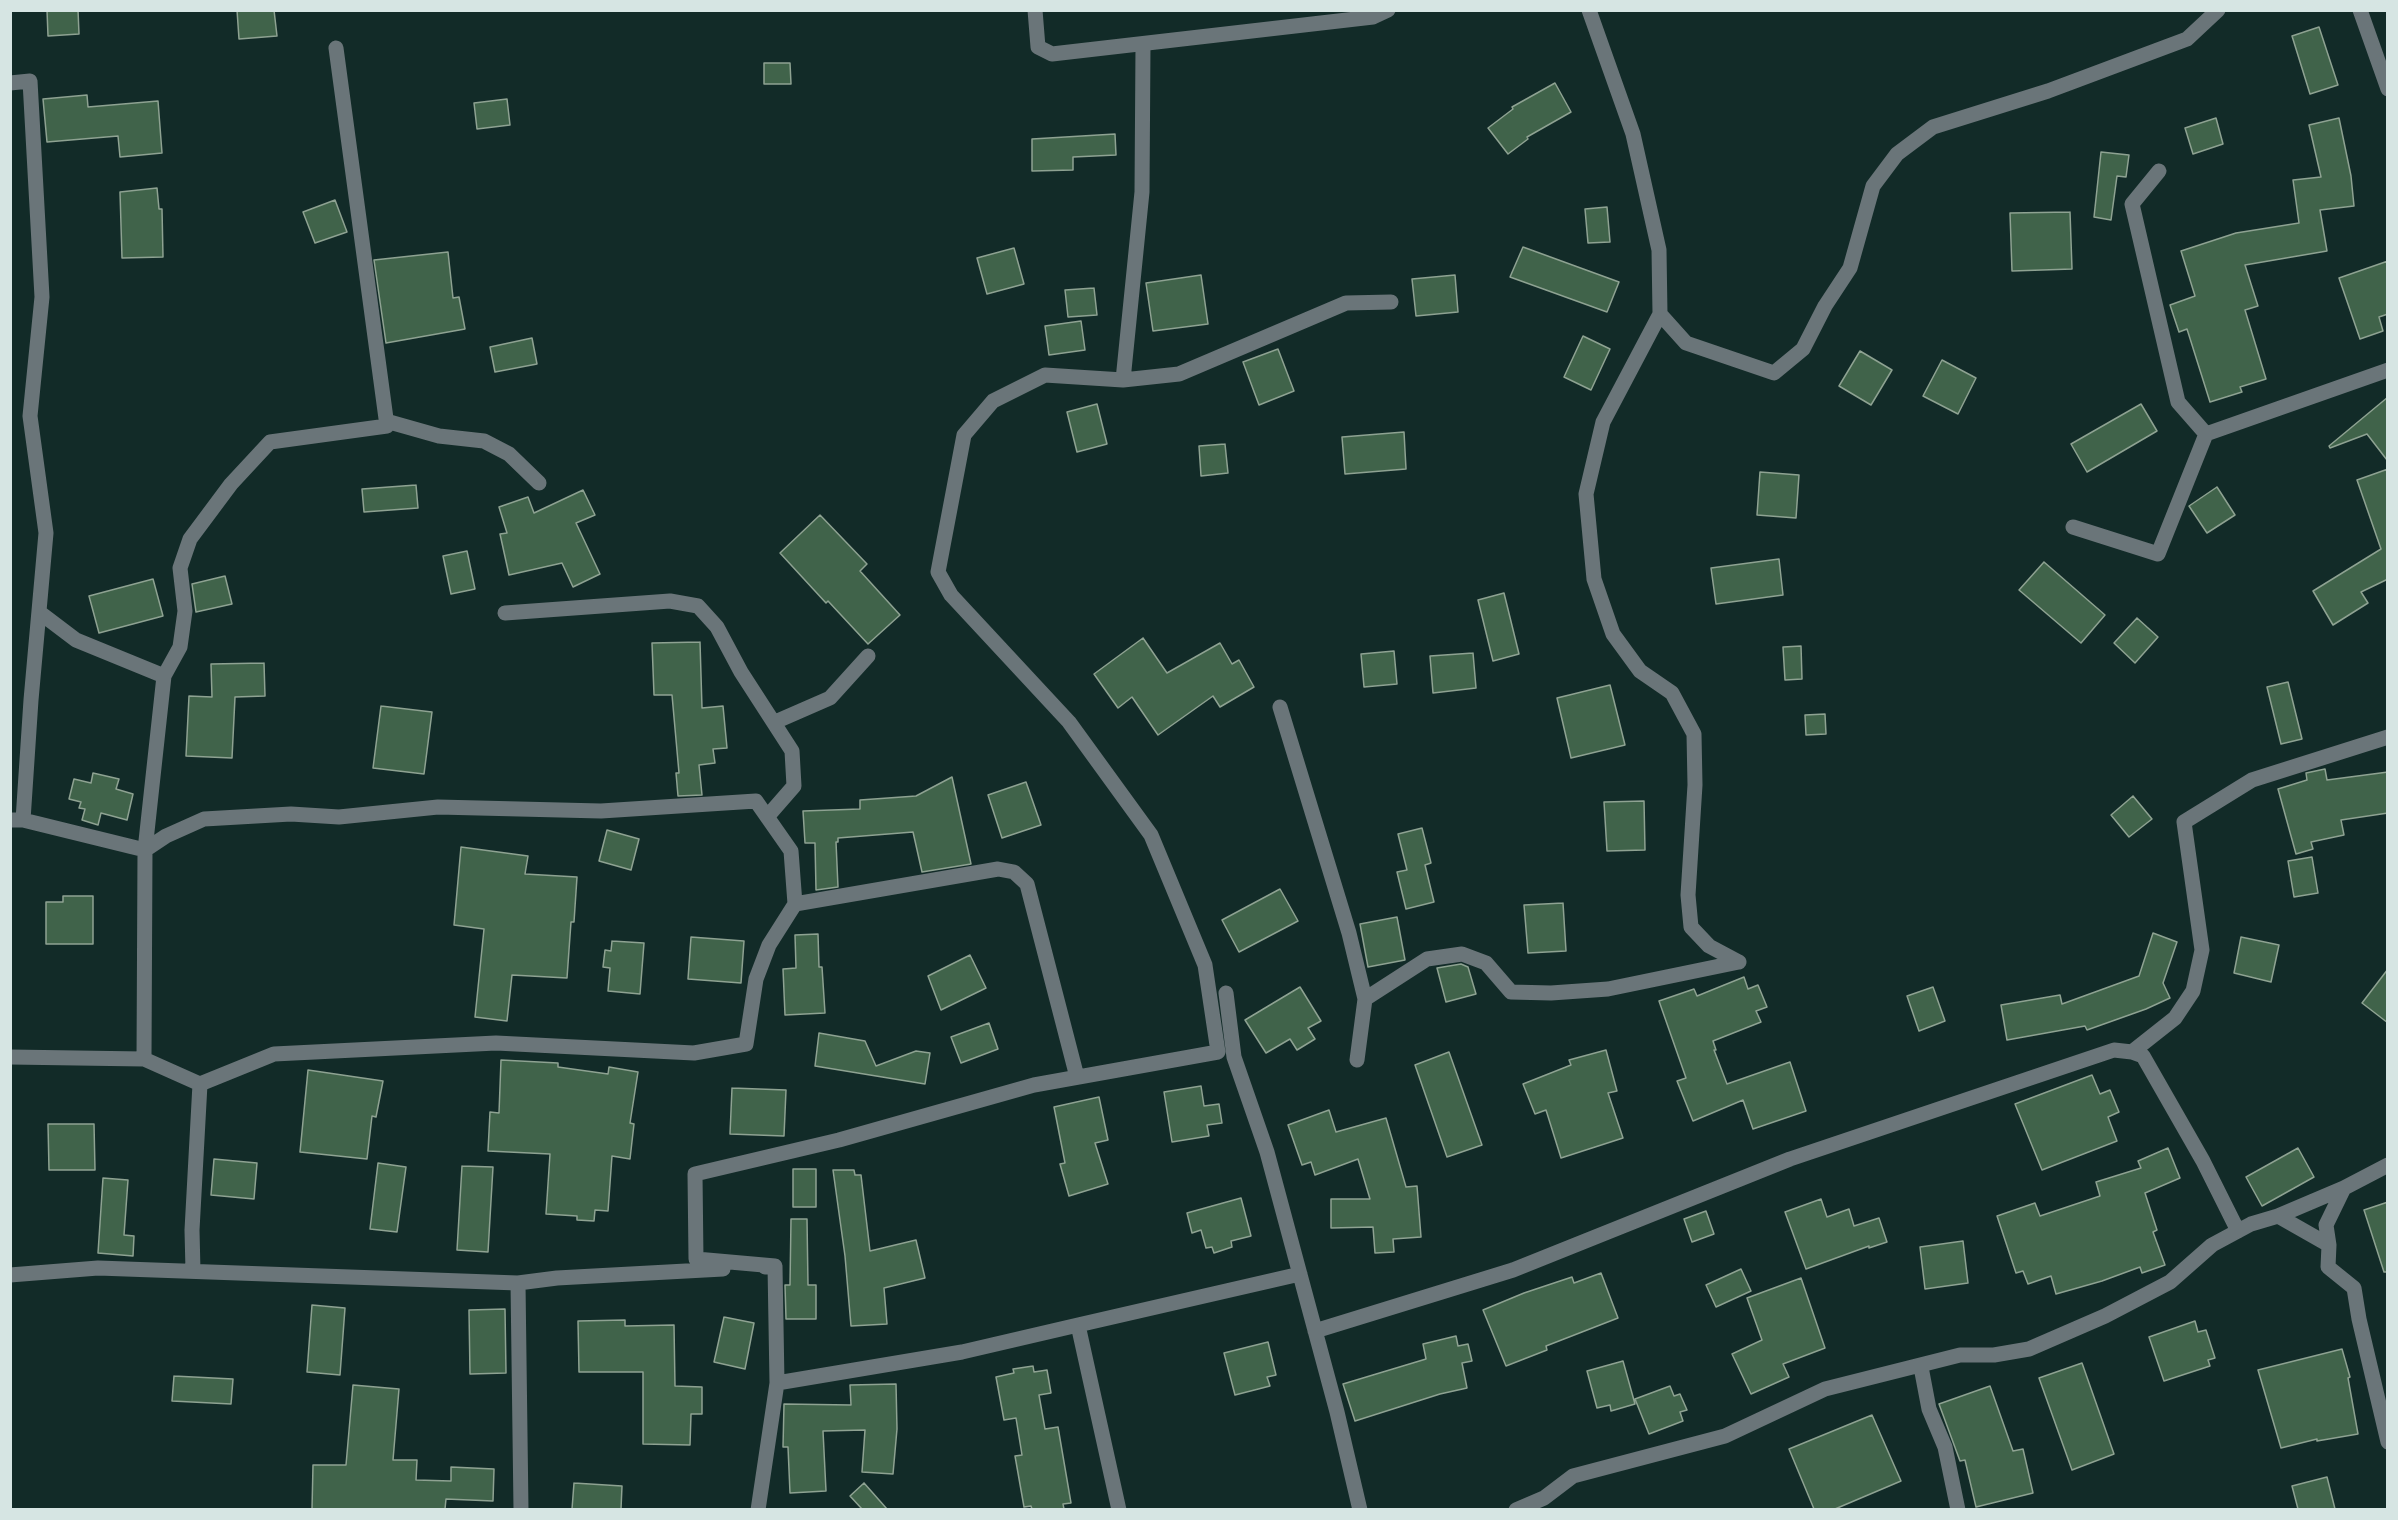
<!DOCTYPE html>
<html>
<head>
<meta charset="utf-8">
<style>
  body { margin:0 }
  #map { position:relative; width:2398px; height:1520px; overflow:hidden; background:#122b28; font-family:"Noto Sans",sans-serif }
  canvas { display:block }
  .frame { position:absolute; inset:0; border:12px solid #d6e5e3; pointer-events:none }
</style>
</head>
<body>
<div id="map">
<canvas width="2398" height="1520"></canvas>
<div class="frame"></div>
</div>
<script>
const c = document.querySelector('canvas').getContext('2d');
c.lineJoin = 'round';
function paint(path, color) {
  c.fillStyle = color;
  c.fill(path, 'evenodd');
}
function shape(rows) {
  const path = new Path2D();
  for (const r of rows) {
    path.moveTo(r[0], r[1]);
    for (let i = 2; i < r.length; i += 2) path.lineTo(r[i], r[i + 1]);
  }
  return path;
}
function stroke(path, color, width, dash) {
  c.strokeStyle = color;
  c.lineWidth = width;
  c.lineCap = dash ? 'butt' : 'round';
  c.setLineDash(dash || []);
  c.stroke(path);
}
const building = shape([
  [47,10,78,10,79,34,48,36,47,10],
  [237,10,274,10,277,36,239,39,237,10],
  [2319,27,2338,85,2310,94,2292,36,2319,27],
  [764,63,790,63,791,84,764,84,764,63],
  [1555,83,1571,112,1527,137,1528,139,1508,154,1488,128,1513,109,1512,107,1555,83],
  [87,95,88,107,158,101,162,153,120,157,118,136,47,142,43,99,87,95],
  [507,99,510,125,477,129,474,103,507,99],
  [2216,118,2223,144,2193,154,2185,128,2216,118],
  [2339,118,2351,176,2354,206,2320,210,2327,251,2245,265,2258,306,2245,310,2266,379,2240,387,2242,392,2210,402,2187,329,2179,332,2170,305,2195,296,2181,251,2236,233,2299,223,2293,180,2321,177,2309,125,2339,118],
  [1115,134,1116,155,1073,157,1073,170,1032,171,1032,139,1115,134],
  [2101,152,2129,155,2126,177,2117,176,2111,220,2094,217,2101,152],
  [157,188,159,209,162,209,163,257,122,258,120,192,157,188],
  [335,200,347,232,315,243,303,212,335,200],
  [1607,207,1610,242,1588,243,1585,209,1607,207],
  [2070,212,2072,269,2012,271,2010,213,2070,212],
  [1523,247,1619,282,1607,312,1510,277,1523,247],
  [1014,248,1024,284,987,294,977,258,1014,248],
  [448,252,453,298,459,297,465,329,386,343,374,260,448,252],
  [2388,261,2388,314,2379,317,2383,331,2360,339,2339,278,2388,261],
  [1201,275,1208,324,1153,331,1146,283,1201,275],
  [1455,275,1458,312,1416,316,1412,279,1455,275],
  [1094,288,1097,315,1068,317,1065,290,1094,288],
  [1081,321,1085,350,1049,355,1045,326,1081,321],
  [1583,336,1610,349,1591,390,1564,377,1583,336],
  [532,338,537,364,495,372,490,347,532,338],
  [1278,349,1294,391,1259,405,1243,362,1278,349],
  [1860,351,1892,370,1871,405,1839,386,1860,351],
  [1942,360,1976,378,1958,414,1923,396,1942,360],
  [2388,397,2387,460,2367,434,2330,448,2329,446,2388,397],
  [1097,404,1107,444,1077,452,1067,412,1097,404],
  [2141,404,2157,431,2087,472,2071,444,2141,404],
  [1404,432,1406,469,1345,474,1342,437,1404,432],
  [1225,444,1228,473,1201,476,1199,446,1225,444],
  [2388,469,2388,579,2361,592,2368,603,2333,625,2313,591,2381,549,2357,480,2388,469],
  [1760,472,1799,475,1796,518,1757,515,1760,472],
  [416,485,418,508,364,512,362,489,416,485],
  [2217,487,2235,515,2207,533,2189,506,2217,487],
  [583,490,595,515,576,523,600,574,573,587,562,563,509,575,500,534,507,533,499,507,528,497,534,513,583,490],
  [820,515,867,564,860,571,900,615,868,644,828,601,826,603,780,553,820,515],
  [467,551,475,589,451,594,443,556,467,551],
  [1779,559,1783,595,1716,604,1711,568,1779,559],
  [2044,562,2105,615,2081,643,2019,590,2044,562],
  [225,576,232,604,196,612,192,584,225,576],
  [153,579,163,616,99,633,89,596,153,579],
  [1504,593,1519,654,1493,661,1478,600,1504,593],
  [2137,618,2158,637,2135,663,2114,643,2137,618],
  [1143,638,1167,673,1220,643,1232,664,1239,660,1254,687,1220,707,1213,696,1158,735,1132,697,1118,708,1094,674,1143,638],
  [700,642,702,708,723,706,727,748,713,749,715,763,699,765,702,795,678,796,676,773,679,773,672,695,654,695,652,643,700,642],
  [1801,646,1802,679,1785,680,1783,647,1801,646],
  [1394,651,1397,684,1364,687,1361,654,1394,651],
  [1473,653,1476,688,1433,693,1430,656,1473,653],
  [264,663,265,696,235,697,232,758,186,756,189,696,212,697,211,664,264,663],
  [2288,682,2302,739,2281,744,2267,687,2288,682],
  [1610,685,1625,745,1571,758,1557,698,1610,685],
  [381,706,432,712,424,774,373,768,381,706],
  [1825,714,1826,734,1806,735,1805,715,1825,714],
  [2325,769,2327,780,2388,772,2388,813,2341,820,2344,835,2311,842,2313,849,2296,854,2278,789,2307,780,2306,773,2325,769],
  [93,773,119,779,116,789,133,794,127,820,101,813,98,825,82,820,85,809,79,808,81,802,69,799,74,779,91,783,93,773],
  [952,777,971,864,922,872,913,832,838,838,838,842,836,842,838,887,816,890,815,843,805,843,803,811,860,809,860,800,916,796,952,777],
  [1026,782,1041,825,1002,838,988,795,1026,782],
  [2133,796,2152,819,2129,837,2111,815,2133,796],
  [1644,801,1645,850,1607,851,1604,802,1644,801],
  [1422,828,1431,863,1425,865,1434,902,1406,909,1397,872,1407,870,1398,834,1422,828],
  [607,830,639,839,631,870,599,861,607,830],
  [461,847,528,856,525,874,577,877,574,922,571,922,567,978,512,975,507,1021,475,1017,484,929,454,925,461,847],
  [2312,857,2318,893,2294,897,2288,861,2312,857],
  [1280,889,1298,921,1239,952,1222,920,1280,889],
  [63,896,93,896,93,944,46,944,46,902,63,902,63,896],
  [1563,903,1566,951,1528,953,1524,905,1563,903],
  [1397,917,1405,960,1368,967,1360,924,1397,917],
  [2153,933,2177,942,2163,983,2170,998,2146,1009,2087,1030,2085,1026,2007,1040,2001,1005,2060,995,2062,1004,2139,976,2153,933],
  [818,934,819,967,822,967,825,1013,785,1015,783,969,796,968,795,935,818,934],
  [691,937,744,941,741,983,688,979,691,937],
  [2241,937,2279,945,2271,982,2234,973,2241,937],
  [612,941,644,943,640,994,608,991,610,968,603,967,605,950,611,951,612,941],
  [970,955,986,988,941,1010,928,976,970,955],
  [1461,964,1468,967,1476,994,1446,1002,1437,968,1461,964],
  [2388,969,2388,1023,2362,1003,2388,969],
  [1744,977,1748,989,1758,985,1767,1007,1756,1011,1761,1022,1713,1041,1716,1050,1714,1050,1727,1084,1790,1062,1806,1111,1753,1129,1743,1100,1693,1121,1677,1081,1686,1078,1659,1001,1694,989,1697,996,1744,977],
  [1300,987,1321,1021,1308,1028,1315,1039,1297,1050,1290,1039,1266,1053,1245,1020,1300,987],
  [1933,987,1945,1021,1919,1031,1907,996,1933,987],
  [989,1023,998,1049,961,1063,951,1037,989,1023],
  [819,1033,865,1041,876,1066,916,1051,930,1053,925,1084,815,1066,819,1033],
  [1606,1050,1617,1091,1608,1093,1623,1138,1561,1158,1546,1110,1535,1114,1523,1084,1571,1065,1569,1060,1606,1050],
  [1449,1052,1482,1145,1447,1157,1415,1065,1449,1052],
  [501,1060,558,1063,558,1067,608,1074,609,1067,638,1072,630,1123,634,1124,630,1159,612,1156,608,1211,595,1210,594,1221,577,1220,577,1216,546,1214,550,1154,488,1151,490,1112,499,1113,501,1060],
  [308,1070,383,1081,376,1117,372,1116,367,1159,300,1152,308,1070],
  [2092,1075,2100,1094,2110,1090,2119,1112,2108,1117,2117,1141,2042,1170,2015,1104,2092,1075],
  [1201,1086,1204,1106,1219,1104,1222,1123,1207,1125,1209,1136,1172,1142,1164,1092,1201,1086],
  [732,1088,786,1090,784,1136,730,1134,732,1088],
  [1099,1097,1108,1140,1095,1143,1108,1184,1069,1196,1060,1164,1065,1163,1054,1107,1099,1097],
  [1329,1110,1336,1132,1386,1118,1406,1187,1417,1186,1421,1237,1393,1239,1394,1252,1375,1253,1373,1227,1331,1228,1331,1199,1370,1199,1358,1159,1315,1175,1311,1162,1302,1165,1288,1125,1329,1110],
  [48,1124,94,1124,95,1170,49,1170,48,1124],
  [2168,1148,2180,1178,2145,1193,2157,1230,2153,1232,2165,1265,2142,1273,2140,1267,2102,1281,2056,1294,2051,1276,2028,1284,2023,1271,2016,1273,1997,1216,2035,1203,2040,1216,2100,1196,2096,1182,2141,1168,2138,1161,2168,1148],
  [2298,1148,2314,1177,2262,1206,2246,1177,2298,1148],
  [214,1159,257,1163,254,1199,211,1195,214,1159],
  [378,1163,406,1167,397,1232,370,1229,378,1163],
  [462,1166,493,1167,488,1252,457,1250,462,1166],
  [793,1169,816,1169,816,1207,793,1207,793,1169],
  [833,1170,854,1170,855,1175,861,1175,870,1251,916,1240,925,1278,884,1288,887,1324,851,1326,845,1256,833,1170],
  [103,1178,128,1180,124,1235,134,1236,133,1256,98,1253,103,1178],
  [1241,1198,1251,1236,1231,1241,1232,1247,1214,1253,1212,1247,1206,1248,1201,1230,1192,1233,1187,1213,1241,1198],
  [1821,1199,1827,1217,1849,1209,1854,1226,1879,1218,1887,1242,1869,1248,1869,1246,1806,1269,1785,1212,1821,1199],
  [2388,1202,2388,1272,2384,1272,2364,1210,2388,1202],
  [1706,1211,1714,1234,1692,1242,1684,1219,1706,1211],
  [791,1219,807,1219,808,1285,816,1285,816,1319,786,1319,785,1285,790,1285,791,1219],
  [1963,1241,1968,1283,1925,1289,1920,1247,1963,1241],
  [1741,1269,1751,1291,1716,1307,1706,1285,1741,1269],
  [1601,1273,1618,1318,1546,1346,1547,1350,1506,1366,1483,1310,1524,1293,1572,1277,1574,1283,1601,1273],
  [1801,1278,1825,1348,1783,1364,1789,1377,1751,1394,1732,1354,1762,1340,1747,1298,1801,1278],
  [312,1305,345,1308,340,1375,307,1372,312,1305],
  [505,1309,506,1373,470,1374,469,1310,505,1309],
  [724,1317,754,1323,745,1369,714,1362,724,1317],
  [625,1320,625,1326,674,1325,675,1386,702,1387,702,1414,691,1414,690,1445,643,1444,643,1372,579,1372,578,1321,625,1320],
  [2195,1321,2198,1332,2206,1330,2215,1358,2208,1360,2210,1366,2164,1381,2149,1337,2195,1321],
  [1456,1336,1458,1346,1468,1344,1472,1361,1462,1363,1467,1388,1440,1394,1355,1421,1343,1384,1426,1359,1423,1344,1456,1336],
  [1268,1342,1276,1375,1267,1377,1270,1386,1235,1395,1224,1353,1268,1342],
  [2342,1349,2350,1377,2348,1378,2358,1434,2317,1441,2317,1439,2281,1448,2258,1370,2342,1349],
  [1623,1361,1635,1404,1611,1411,1610,1405,1597,1408,1587,1371,1623,1361],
  [2082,1363,2114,1454,2072,1470,2039,1378,2082,1363],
  [1033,1366,1034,1372,1047,1370,1051,1393,1039,1395,1045,1429,1058,1427,1071,1503,1063,1504,1064,1509,1032,1509,1031,1506,1024,1507,1015,1456,1022,1455,1016,1418,1004,1420,996,1377,1014,1373,1013,1369,1033,1366],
  [174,1376,233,1379,231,1404,172,1401,174,1376],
  [896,1384,897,1429,893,1474,862,1472,865,1430,823,1431,826,1491,790,1493,788,1447,783,1447,784,1404,851,1405,850,1385,896,1384],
  [353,1385,399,1389,393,1460,417,1460,416,1480,451,1481,451,1467,494,1469,493,1501,446,1499,445,1509,312,1509,313,1465,346,1465,353,1385],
  [1670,1386,1674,1396,1680,1394,1687,1410,1680,1412,1683,1421,1649,1434,1635,1399,1670,1386],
  [1990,1386,2013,1451,2023,1449,2033,1493,1976,1507,1965,1460,1960,1461,1939,1404,1990,1386],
  [1872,1415,1901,1481,1835,1509,1814,1509,1789,1449,1872,1415],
  [2327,1477,2335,1509,2298,1509,2292,1486,2327,1477],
  [574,1483,622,1486,621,1509,572,1509,574,1483],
  [864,1483,887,1509,862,1509,850,1496,864,1483]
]);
paint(building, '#40634a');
stroke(building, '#8ea292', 1.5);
stroke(shape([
  [1035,10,1038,47,1052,54,1373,17,1388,10],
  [1589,10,1633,134,1659,250,1660,314,1686,343,1774,373,1803,349,1825,306,1850,268,1873,186,1897,154,1933,127,2048,91,2187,39,2218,10],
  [2360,10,2388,89],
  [10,83,30,81,42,297,30,416,46,533,31,700,23,820],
  [2159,171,2132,204,2178,402,2206,434],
  [1660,314,1603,422,1586,494,1594,579,1613,634,1640,671,1672,693,1694,734,1695,785,1688,895,1691,927,1709,946,1739,962],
  [1123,380,1142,192,1143,45],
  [386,421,439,436,484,441,509,454,539,483],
  [2073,527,2158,554,2206,434,2388,370],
  [39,612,76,640,164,676],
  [505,613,670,601,698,606,717,627,741,672,792,751,794,786,767,817],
  [1280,707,1349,933,1365,999,1357,1060],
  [775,722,830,698,868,656],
  [10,820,23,820,145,850,166,836,204,819,291,814,339,817,438,807,601,811,756,801,791,851,795,904,769,945,756,979,746,1044,694,1053,496,1043,274,1054,200,1084,192,1230,193,1271],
  [795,904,998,869,1014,872,1027,884,1077,1077],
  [1226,993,1234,1057,1267,1152,1337,1412,1360,1510],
  [1365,999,1427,959,1462,954,1486,963,1511,992,1551,993,1608,989,1739,962],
  [2132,1052,2175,1018,2193,991,2202,950,2184,822,2252,780,2388,737],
  [10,1057,144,1059,200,1084],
  [144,1059,145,850,164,676,180,647,185,611,180,568,190,539,231,484,270,442,387,426,336,48],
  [2344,1188,2326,1225,2329,1245,2328,1267,2354,1288,2359,1319,2388,1442],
  [2278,1216,2329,1245],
  [775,1266,696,1259,695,1174,839,1140,1034,1085,1218,1052,1205,965,1151,835,1069,722,951,595,938,572,964,435,993,401,1045,375,1123,380,1179,374,1346,303,1391,302],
  [765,1267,775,1266,777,1383,962,1352,1078,1325,1119,1510],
  [10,1275,98,1268,518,1283],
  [1078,1325,1300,1274],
  [1315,1331,1513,1270,1790,1159,2114,1050,2132,1052,2143,1056,2203,1161,2238,1231],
  [1921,1367,1929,1409,1945,1447,1958,1510],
  [521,1510,518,1283,557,1278,723,1269],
  [758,1510,777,1383],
  [1516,1510,1544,1498,1573,1476,1725,1436,1825,1389,1960,1355,1994,1355,2029,1349,2105,1316,2170,1282,2212,1245,2251,1224,2278,1216,2344,1188,2388,1165]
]), '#6a7579', 15);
</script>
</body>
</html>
